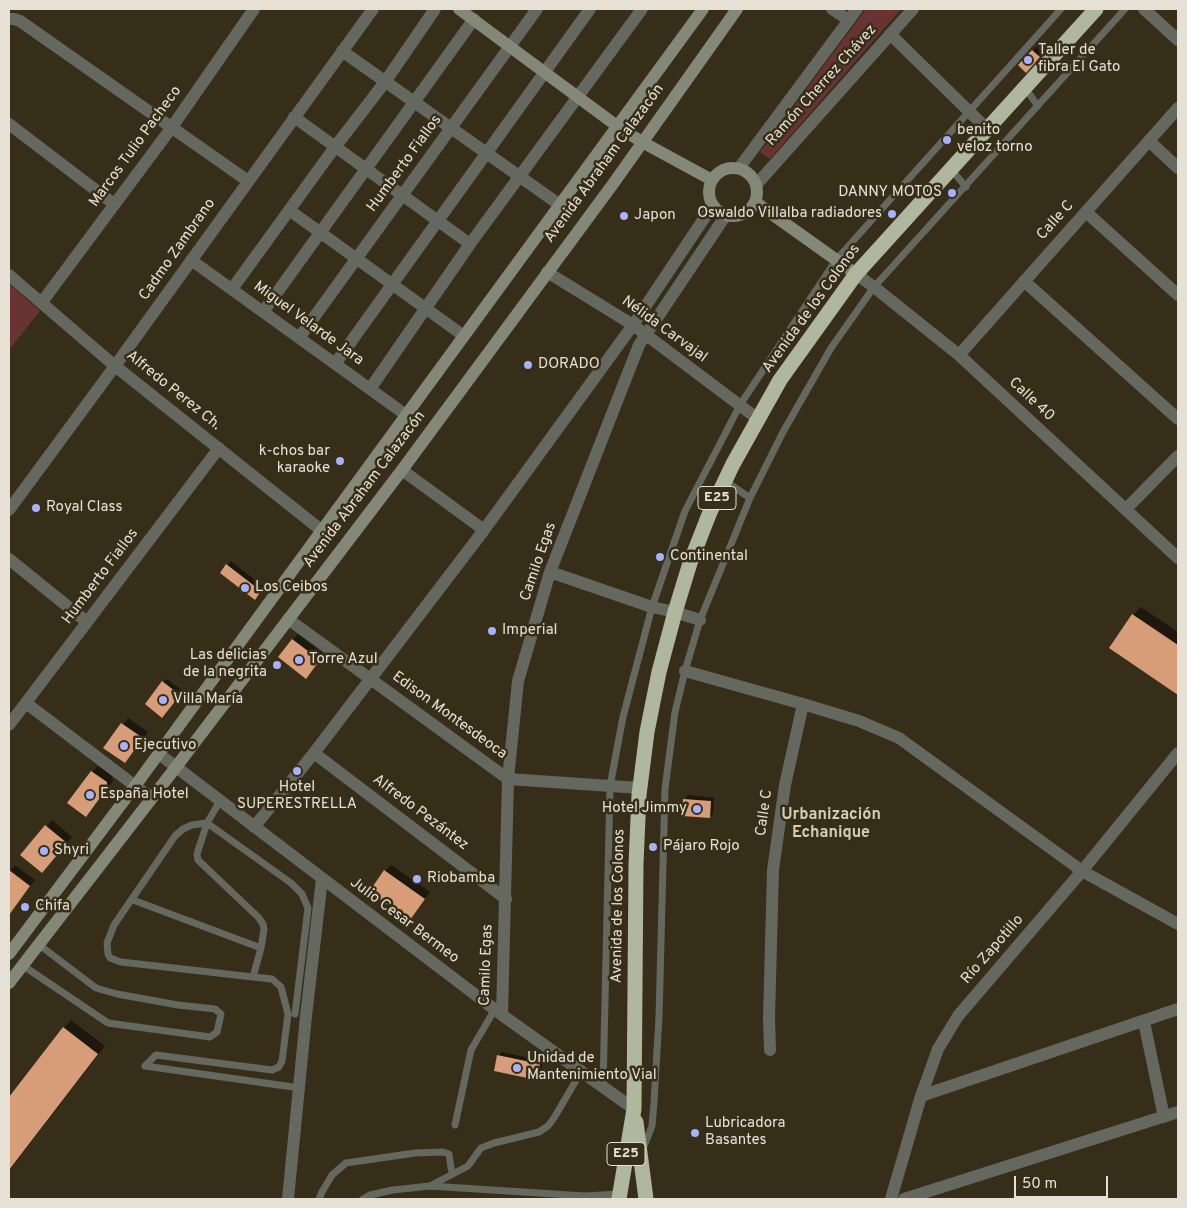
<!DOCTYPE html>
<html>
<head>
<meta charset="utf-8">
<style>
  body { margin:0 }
  #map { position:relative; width:1187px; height:1208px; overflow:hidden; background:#362e19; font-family:Overpass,sans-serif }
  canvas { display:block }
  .frame { position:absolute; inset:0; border:10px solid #e7e1d5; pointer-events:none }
  .scale { position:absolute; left:1014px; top:1176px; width:94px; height:22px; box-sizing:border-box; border:2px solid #e7e1d5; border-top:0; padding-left:6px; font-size:15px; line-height:18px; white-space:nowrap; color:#e7e1d5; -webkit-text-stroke:4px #362e19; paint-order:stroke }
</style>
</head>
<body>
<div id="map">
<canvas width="1187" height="1208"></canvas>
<div class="frame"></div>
<div class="scale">50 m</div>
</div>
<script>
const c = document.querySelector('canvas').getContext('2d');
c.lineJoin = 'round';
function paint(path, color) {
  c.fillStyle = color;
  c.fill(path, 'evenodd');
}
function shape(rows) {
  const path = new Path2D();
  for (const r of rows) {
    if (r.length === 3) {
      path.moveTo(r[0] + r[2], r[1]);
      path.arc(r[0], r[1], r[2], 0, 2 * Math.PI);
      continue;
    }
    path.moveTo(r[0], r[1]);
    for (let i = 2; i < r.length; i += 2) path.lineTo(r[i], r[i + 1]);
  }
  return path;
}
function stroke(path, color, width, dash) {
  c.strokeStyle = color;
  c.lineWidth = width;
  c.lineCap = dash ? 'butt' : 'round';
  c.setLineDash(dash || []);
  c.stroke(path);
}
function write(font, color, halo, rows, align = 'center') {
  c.font = font + ' Overpass,sans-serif';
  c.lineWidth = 5;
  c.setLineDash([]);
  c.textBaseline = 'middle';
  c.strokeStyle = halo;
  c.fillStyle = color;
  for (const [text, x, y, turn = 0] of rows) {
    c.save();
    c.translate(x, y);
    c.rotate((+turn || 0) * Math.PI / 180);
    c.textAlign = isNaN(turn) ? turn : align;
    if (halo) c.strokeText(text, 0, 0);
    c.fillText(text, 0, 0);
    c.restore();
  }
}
paint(shape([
  [866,9,901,9,770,159,760,152],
  [9,284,40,311,9,350]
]), '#693334');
paint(shape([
  [1036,47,1043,53,1026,71,1019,65],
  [231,561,264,587,258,595,221,572],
  [1141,607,1178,632,1178,694,1111,648,1133,615],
  [298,634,324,654,312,671,293,640],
  [167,679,183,691,165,713,163,682],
  [128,718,148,732,125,762,105,748],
  [98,766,112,776,113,781,91,809,92,772],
  [688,795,714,798,713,814,709,817,683,815,685,799],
  [52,820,72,837,48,865,22,855],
  [15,865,35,880,11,910,9,908,9,872],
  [391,865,430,892,410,918,385,871],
  [71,1020,105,1046,9,1171,9,1099,64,1028],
  [502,1052,543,1061,540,1075,537,1079,498,1056]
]), '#0007');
paint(shape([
  [1032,50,1040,57,1026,73,1018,65],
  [226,564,261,591,255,600,220,573],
  [1132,614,1178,645,1178,695,1109,648],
  [292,639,320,660,306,679,278,657],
  [162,681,180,695,162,718,145,704],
  [121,723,143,738,125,763,103,748],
  [91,771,107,782,107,788,86,817,67,803],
  [683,799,711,801,710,818,682,816],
  [45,825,67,843,42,873,20,855],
  [9,870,30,886,9,915],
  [384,870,425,899,410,920,369,892],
  [63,1027,98,1054,9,1170,9,1097],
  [497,1055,540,1064,537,1080,494,1071]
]), '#d69d78');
stroke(shape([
  [1025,88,1038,106],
  [950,168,966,187],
  [725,481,750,498],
  [220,801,207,823,197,854,198,860,259,918,263,924,264,929,261,948,253,977,121,962,110,958,108,954,107,943,114,925,175,836,183,829,192,825,207,823,291,883,302,894,308,908,295,1014],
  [133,900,261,948],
  [22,965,108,1023,210,1037,217,1032,221,1014,215,1009,178,1005,117,994,96,988,38,944],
  [145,1066,156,1055,272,1070,279,1067,282,1061,288,1014,281,987,272,979,253,977],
  [145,1066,300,1088],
  [603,1087,610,786,623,717,652,607,685,511,740,405,836,260,1061,9],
  [455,1125,471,1050,495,1009],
  [643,1149,652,1126,654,1102,659,1017,665,789,675,712,685,671,700,620,750,498,783,432,831,348,874,287,1125,9],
  [430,1186,468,1166,481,1148,494,1143,539,1132,548,1126,554,1118,581,1072],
  [319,1199,322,1192,332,1175,346,1163,415,1153,443,1152,449,1154,452,1174],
  [363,1199,370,1195,393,1190,430,1186,585,1196,619,1194]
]), '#65685e', 7);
stroke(shape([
  [832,9,849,20],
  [1144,9,1178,40],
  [9,19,14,19,20,21,248,181],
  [890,34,986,128],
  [342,51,560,205],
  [294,117,470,244],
  [9,124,114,204],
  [1149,141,1178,168],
  [739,168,857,9],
  [756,185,913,9],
  [289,210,464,336],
  [1086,212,1178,295],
  [191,260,406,415],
  [547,272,633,325,758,419],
  [856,274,874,287,959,355,1178,558],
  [9,275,115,366,321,530],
  [1024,281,1178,419],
  [232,289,335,147,385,82,435,9],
  [42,302,172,127,254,9],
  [263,312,474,19],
  [299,338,537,9],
  [959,355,1178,108],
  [335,364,590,9],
  [370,389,470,244,642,9],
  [402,470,484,530],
  [1126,509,1178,456],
  [9,510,115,366,373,9],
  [9,559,87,622],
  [550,572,652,607,675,612,700,620],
  [288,619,508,779,640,788],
  [685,671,803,704,785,785,773,870,769,1018,770,1050],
  [26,703,151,798],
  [803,704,859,721,899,738,1082,871,1178,924],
  [9,725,219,448],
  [314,753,506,899],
  [159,754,502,1015,634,1109],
  [254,827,314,753,484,530,633,325,713,205],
  [502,1015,508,779,518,681,550,572,639,345,726,215],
  [1144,1022,1164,1117],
  [921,1096,1178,1009],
  [288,1199,306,1016,322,879],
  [891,1199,921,1096,938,1049,958,1016,1082,871,1178,753],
  [904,1199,1178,1112]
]), '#65685e', 12);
stroke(shape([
  [459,9,617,126,642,142,712,180],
  [733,192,24],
  [755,202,856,274],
  [9,954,135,786,703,9],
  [9,983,176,767,402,470,613,184,737,9]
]), '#838879', 12);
stroke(shape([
  [636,1122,646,1199],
  [619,1199,634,1109,636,864,639,795,647,732,659,672,675,612,690,563,710,512,733,464,780,380,856,274,1096,9]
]), '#b0b79f', 15);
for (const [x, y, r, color] of [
  [1028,60,5,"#a7b1fc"],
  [947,140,5,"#a7b1fc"],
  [952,193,5,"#a7b1fc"],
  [892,214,5,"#a7b1fc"],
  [624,216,5,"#a7b1fc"],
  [528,365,5,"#a7b1fc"],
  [340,461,5,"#a7b1fc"],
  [36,508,5,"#a7b1fc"],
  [660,557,5,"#a7b1fc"],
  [245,588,5,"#a7b1fc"],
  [492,631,5,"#a7b1fc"],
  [299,660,5,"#a7b1fc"],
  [277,665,5,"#a7b1fc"],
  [163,700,5,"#a7b1fc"],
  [124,746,5,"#a7b1fc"],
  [297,771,5,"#a7b1fc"],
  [90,795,5,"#a7b1fc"],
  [697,809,5,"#a7b1fc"],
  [653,847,5,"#a7b1fc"],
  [44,851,5,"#a7b1fc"],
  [417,879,5,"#a7b1fc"],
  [25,907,5,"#a7b1fc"],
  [517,1068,5,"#a7b1fc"],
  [695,1133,5,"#a7b1fc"]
]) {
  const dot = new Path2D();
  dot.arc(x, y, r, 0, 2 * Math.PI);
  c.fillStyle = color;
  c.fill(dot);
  stroke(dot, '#362e19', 2);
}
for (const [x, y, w] of [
  [717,498,38],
  [626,1154,38]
]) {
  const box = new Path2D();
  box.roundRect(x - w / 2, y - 11.5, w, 23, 4);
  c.fillStyle = '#362e19';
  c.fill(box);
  stroke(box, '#e7e1d5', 1);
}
write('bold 14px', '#e7e1d5', null, [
  ["E25",717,498],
  ["E25",626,1154]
]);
write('15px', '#e7e1d5', '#362e19', [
  ["Taller de",1038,51],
  ["fibra El Gato",1038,68],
  ["benito",957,131],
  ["veloz torno",957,148],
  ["DANNY MOTOS",942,193,"right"],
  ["Oswaldo Villalba radiadores",882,214,"right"],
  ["Japon",634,216],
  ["DORADO",538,365],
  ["k-chos bar",330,452,"right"],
  ["karaoke",330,469,"right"],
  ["Royal Class",46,508],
  ["Continental",670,557],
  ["Los Ceibos",255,588],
  ["Imperial",502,631],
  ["Las delicias",267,656,"right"],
  ["de la negrita",267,673,"right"],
  ["Torre Azul",309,660],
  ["Villa María",173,700],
  ["Ejecutivo",134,746],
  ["Hotel",297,788,"center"],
  ["SUPERESTRELLA",297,805,"center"],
  ["España Hotel",100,795],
  ["Hotel Jimmy",687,809,"right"],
  ["Pájaro Rojo",663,847],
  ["Shyri",54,851],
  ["Riobamba",427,879],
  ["Chifa",35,907],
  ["Unidad de",527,1059],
  ["Mantenimiento Vial",527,1076],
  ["Lubricadora",705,1124],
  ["Basantes",705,1141]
], 'left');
write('15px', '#e7e1d5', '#362e19', [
  ["Ramón Cherrez Chávez",822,86,-48],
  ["Marcos Tulio Pacheco",136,147,-54],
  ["Humberto Fiallos",405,164,-54],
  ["Avenida Abraham Calazacón",605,164,-54],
  ["Calle C",1056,221,-48],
  ["Cadmo Zambrano",178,250,-55],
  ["Avenida de los Colonos",812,309,-54],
  ["Miguel Velarde Jara",308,324,36],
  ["Nélida Carvajal",664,330,36],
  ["Alfredo Perez Ch.",173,391,39],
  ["Calle 40",1031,400,43],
  ["Avenida Abraham Calazacón",365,490,-53],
  ["Camilo Egas",539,562,-71],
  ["Humberto Fiallos",101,577,-53],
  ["Edison Montesdeoca",449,716,36],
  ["Alfredo Pezántez",420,813,37],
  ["Calle C",765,813,-82],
  ["Avenida de los Colonos",619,906,-89],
  ["Julio Cesar Bermeo",404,921,37],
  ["Río Zapotillo",993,950,-49],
  ["Camilo Egas",487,965,-88]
]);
write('bold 16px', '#d7ccb3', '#362e19', [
  ["Urbanización",831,816],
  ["Echanique",831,834]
]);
</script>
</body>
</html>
